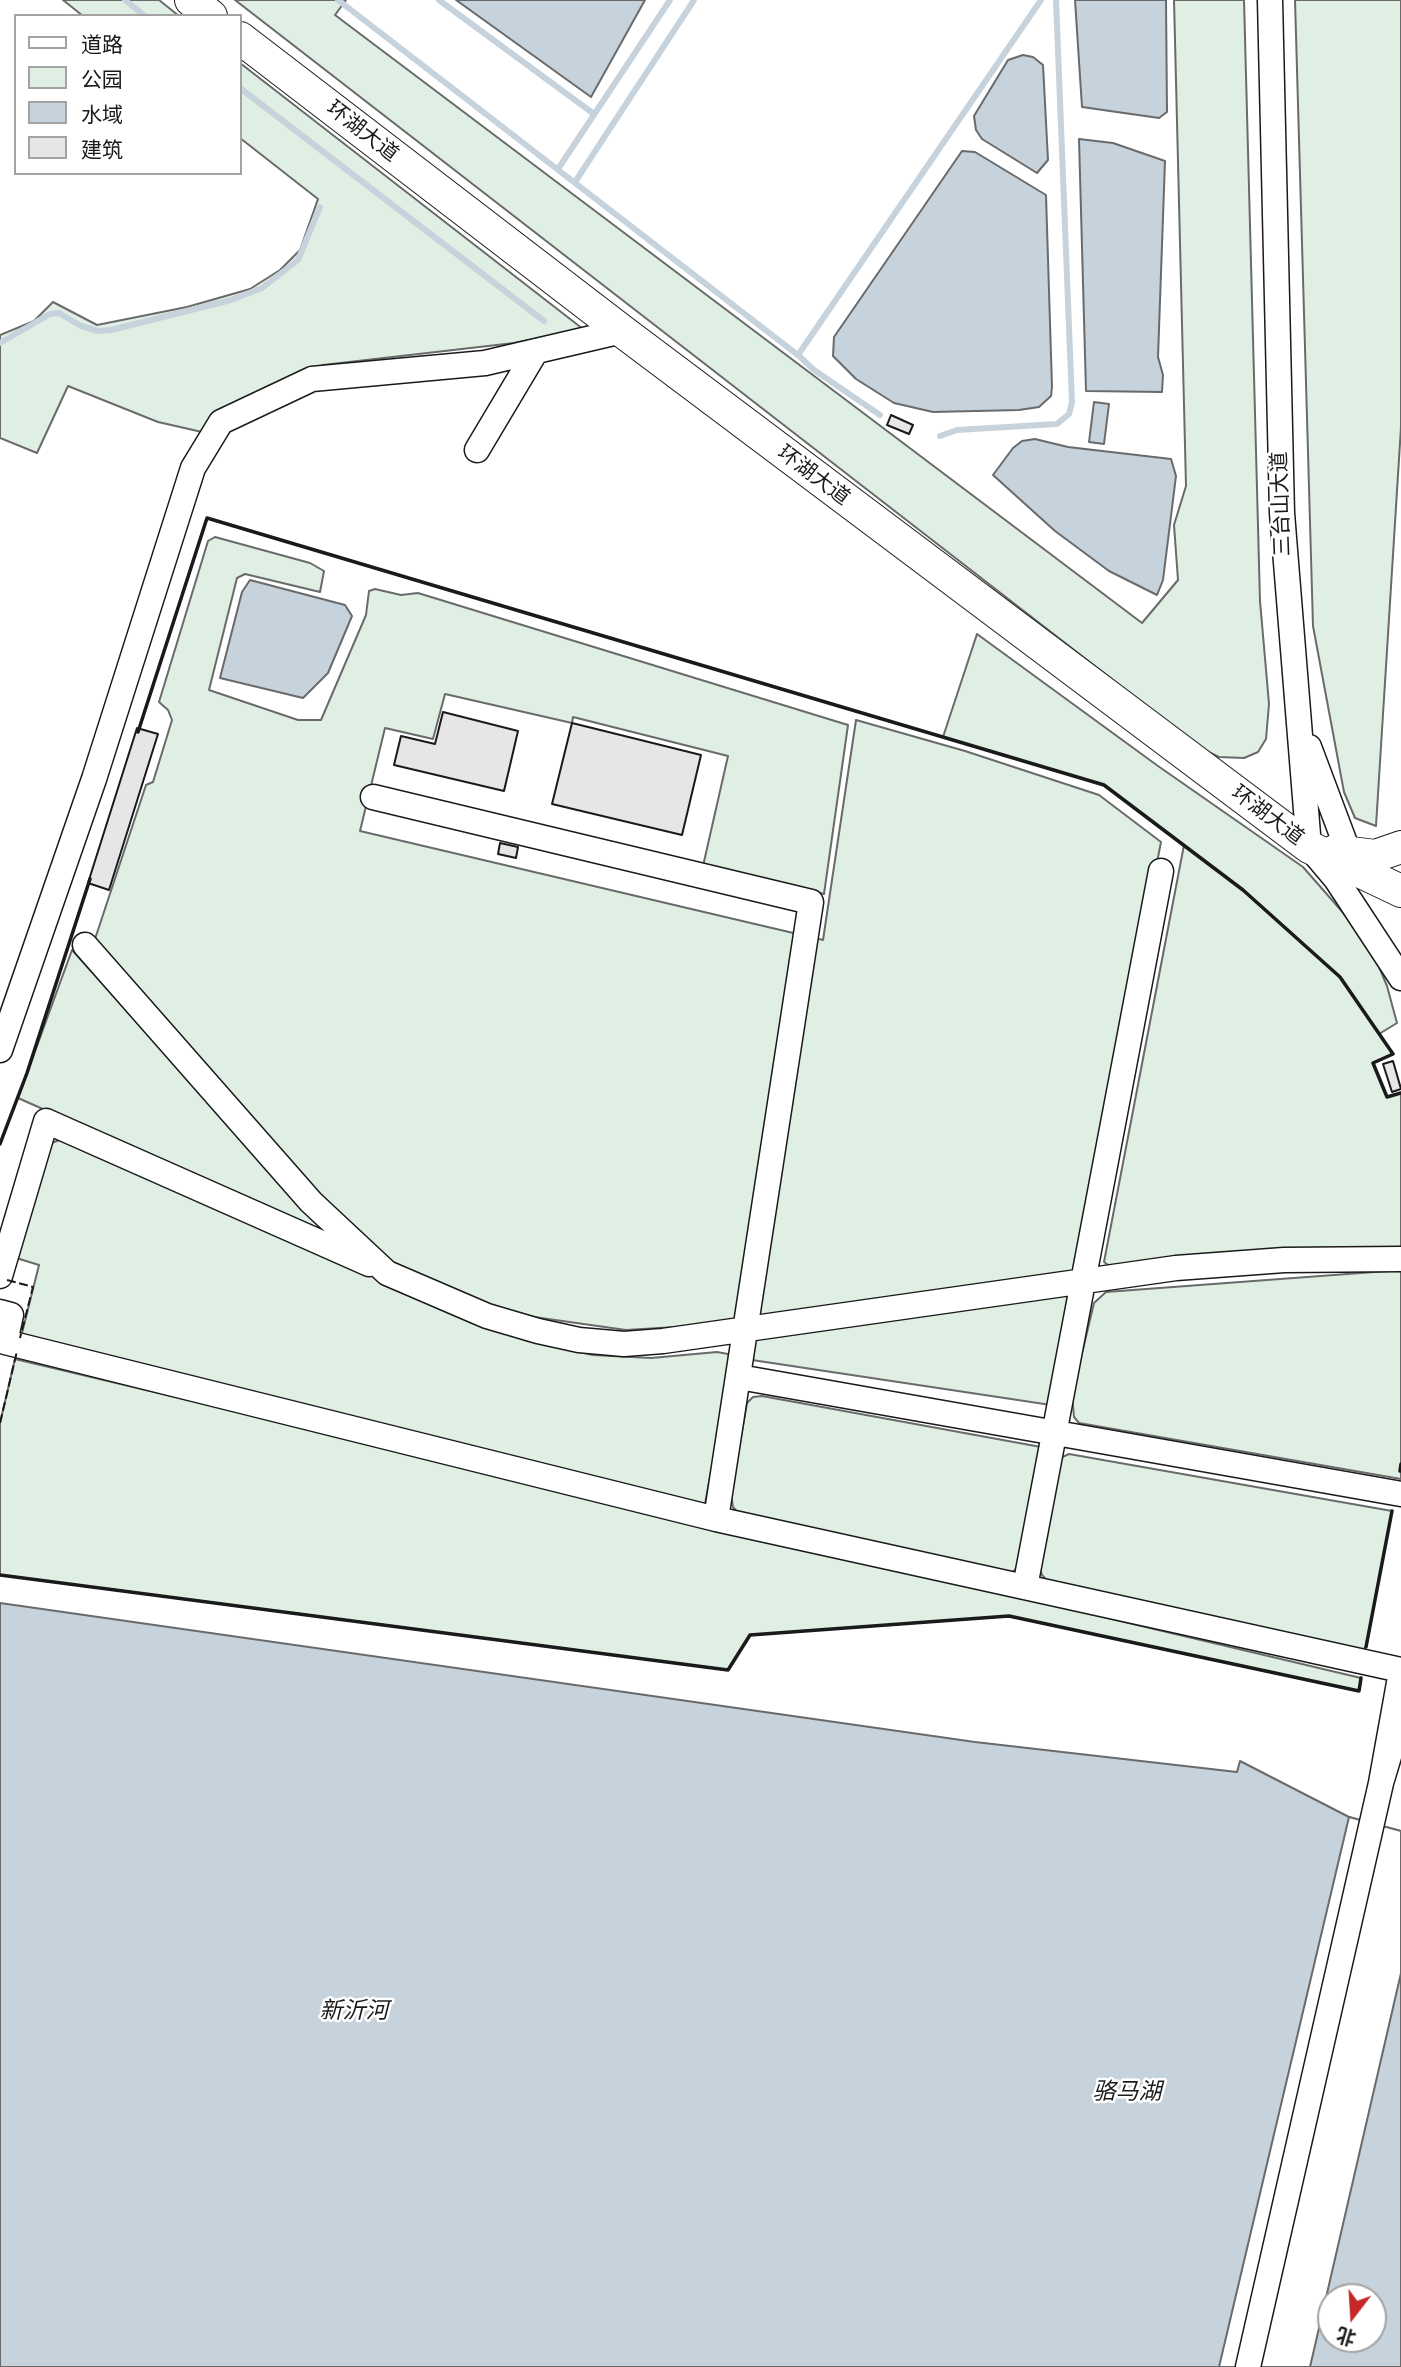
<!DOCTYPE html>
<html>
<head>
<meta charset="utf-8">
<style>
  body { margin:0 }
  #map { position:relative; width:1401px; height:2367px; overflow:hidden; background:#fff; font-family:"Varela Round","Noto Sans SC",sans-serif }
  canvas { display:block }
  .legend { position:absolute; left:14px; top:14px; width:228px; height:161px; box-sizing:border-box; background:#fff; border:2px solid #a3a3a3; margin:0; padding:9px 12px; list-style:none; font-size:21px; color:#1a1a1a }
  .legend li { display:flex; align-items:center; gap:14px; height:35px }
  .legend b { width:35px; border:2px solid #a3a3a3 }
  .north { position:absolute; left:1317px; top:2283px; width:70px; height:70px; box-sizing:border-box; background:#fff; border:2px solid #a3a3a3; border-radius:50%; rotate:197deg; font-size:19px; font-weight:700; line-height:28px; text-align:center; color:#1a1a1a }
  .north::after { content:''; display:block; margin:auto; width:24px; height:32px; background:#c62828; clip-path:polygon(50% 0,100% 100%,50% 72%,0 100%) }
</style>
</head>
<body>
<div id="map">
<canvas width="1401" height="2367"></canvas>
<ul class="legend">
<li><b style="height:9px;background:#fff"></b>道路</li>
<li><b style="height:19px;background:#e0efe3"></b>公园</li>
<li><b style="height:19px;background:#c6d2dc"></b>水域</li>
<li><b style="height:19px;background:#e6e6e6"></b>建筑</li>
</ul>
<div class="north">北</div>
</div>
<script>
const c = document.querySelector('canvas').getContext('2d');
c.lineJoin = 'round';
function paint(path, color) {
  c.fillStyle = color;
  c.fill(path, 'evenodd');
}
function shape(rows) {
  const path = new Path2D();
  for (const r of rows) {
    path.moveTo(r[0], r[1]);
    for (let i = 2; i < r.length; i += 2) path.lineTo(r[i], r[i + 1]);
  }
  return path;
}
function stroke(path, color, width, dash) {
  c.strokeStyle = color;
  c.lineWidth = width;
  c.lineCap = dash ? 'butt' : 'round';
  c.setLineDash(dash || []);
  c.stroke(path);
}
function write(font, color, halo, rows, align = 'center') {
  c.font = font + ' "Varela Round","Noto Sans SC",sans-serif';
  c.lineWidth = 5;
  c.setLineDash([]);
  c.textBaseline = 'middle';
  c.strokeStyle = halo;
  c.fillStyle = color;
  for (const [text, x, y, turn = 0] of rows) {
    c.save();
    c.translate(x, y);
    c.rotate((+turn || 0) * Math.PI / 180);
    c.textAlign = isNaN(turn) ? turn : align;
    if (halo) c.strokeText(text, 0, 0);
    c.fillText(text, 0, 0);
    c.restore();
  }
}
const green = shape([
  [63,0,159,0,179,16,83,16,63,0],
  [235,0,346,0,335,15,1142,623,1178,580,1174,525,1186,486,1174,0,1244,0,1260,601,1269,704,1266,739,1258,752,1244,758,1219,757,1202,749,235,0],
  [1295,0,1401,0,1401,427,1376,826,1355,818,1344,792,1313,626,1295,0],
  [240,63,583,329,514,343,323,365,214,414,202,432,158,422,68,386,37,453,0,438,0,335,34,321,53,302,97,325,187,307,250,289,280,270,300,250,318,199,240,138,240,63],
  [215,537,310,563,324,571,320,592,245,574,237,578,209,690,298,720,321,720,366,615,369,591,375,589,401,595,418,593,848,725,824,894,703,866,728,756,573,717,572,723,445,694,433,739,385,728,360,831,823,940,856,720,965,751,1099,795,1161,842,1051,1405,752,1360,725,1324,626,1330,527,1316,469,1298,18,1098,72,950,214,1107,94,942,146,785,153,782,172,720,168,710,159,702,208,541,215,537],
  [977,634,1158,766,1303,867,1353,924,1374,955,1387,986,1397,1023,1379,1034,1393,1054,1373,1063,1387,1097,1401,1093,1401,1253,1111,1267,1104,1262,1184,845,1104,785,943,737,977,634],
  [62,1139,525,1340,593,1355,651,1358,717,1352,728,1354,731,1364,705,1504,20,1341,39,1265,13,1257,49,1144,62,1139],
  [1401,1270,1401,1479,1079,1423,1074,1417,1072,1395,1094,1303,1106,1292,1401,1270],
  [15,1359,1361,1678,1359,1691,1009,1616,750,1635,728,1670,0,1575,0,1423,15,1359],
  [762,1396,1041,1447,1021,1562,1014,1571,1005,1575,740,1515,733,1507,731,1494,747,1403,753,1397,762,1396],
  [1069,1454,1392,1511,1366,1647,1358,1653,1050,1584,1042,1575,1038,1562,1060,1458,1069,1454]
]);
paint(green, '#e0efe3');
stroke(green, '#6a6a6a', 2);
const water = shape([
  [456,0,645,0,591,97,456,0],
  [1075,0,1166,0,1167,112,1159,118,1082,107,1075,0],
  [1023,55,1033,57,1043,65,1048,160,1037,173,982,139,976,130,974,116,1008,60,1023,55],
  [1079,139,1113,143,1165,161,1158,357,1163,375,1162,392,1086,391,1079,139],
  [962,151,975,152,1046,195,1052,387,1051,396,1039,407,1019,410,933,412,894,403,856,379,833,356,834,337,962,151],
  [1094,402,1109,404,1104,444,1089,442,1094,402],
  [1035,439,1068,447,1171,459,1176,476,1163,580,1157,595,1109,571,1055,531,993,475,1013,448,1022,441,1035,439],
  [250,580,345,605,352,616,328,673,303,698,220,678,242,592,250,580],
  [0,1603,975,1742,1237,1772,1240,1761,1349,1817,1401,1831,1401,2367,0,2367,0,1603],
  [1331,2297,1373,2297,1373,2339,1331,2339,1331,2297]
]);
paint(water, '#c6d2dc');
stroke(water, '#6a6a6a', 2);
const pier = shape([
  [1349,1817,1401,1831,1401,1973,1310,2367,1219,2367,1349,1817]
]);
paint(pier, '#fff');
stroke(pier, '#6a6a6a', 2);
stroke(shape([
  [125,0,145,16],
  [338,0,798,355,814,370,880,415],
  [439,0,594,114],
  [240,88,544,321],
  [558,169,670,0],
  [575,182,694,0],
  [0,343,50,314,59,313,81,326,98,331,111,330,231,300,262,288,298,260,320,207],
  [798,355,1041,0],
  [940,436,957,430,1057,424,1069,414,1072,402,1056,0]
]), '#c6d2dc', 6);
const building = shape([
  [891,415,913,425,909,434,887,425,891,415],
  [443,712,518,731,504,791,394,765,401,736,435,744,443,712],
  [572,723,701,755,682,835,552,804,572,723],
  [137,728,158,734,109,890,88,883,137,728],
  [500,843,518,847,516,858,498,854,500,843],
  [1393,1061,1401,1089,1392,1092,1383,1064,1393,1061]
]);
paint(building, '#e6e6e6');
stroke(building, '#1a1a1a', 2);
const minor = shape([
  [1270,0,1282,513,1309,847,1336,879,1401,978],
  [477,450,536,351],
  [1309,747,1354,867],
  [373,797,811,902,716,1519],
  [85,945,311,1202,387,1273,487,1316,538,1331,579,1340,624,1344,663,1341,1176,1268,1284,1260,1401,1259],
  [0,1050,94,779,193,468,221,422,312,379,485,363,622,331],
  [0,1276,46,1121,369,1264],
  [0,1312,11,1315,5,1342,716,1519,1401,1670],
  [739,1377,1401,1494],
  [1025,1587,1161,871],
  [1401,1672,1381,1783,1401,1716],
  [1248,2367,1381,1783]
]);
const major = shape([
  [191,0,211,16],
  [240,38,622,331,1309,847,1401,891],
  [1335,851,1375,856,1401,847]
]);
stroke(minor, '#1a1a1a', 27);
stroke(major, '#1a1a1a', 34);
stroke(minor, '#fff', 24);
stroke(major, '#fff', 32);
stroke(shape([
  [7,1280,33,1287,20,1338],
  [0,1423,17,1351]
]), '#1a1a1a', 2, [9, 3.5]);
stroke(shape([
  [138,732,207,518,1104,785,1243,890,1340,977,1393,1054,1373,1063,1387,1097,1401,1093],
  [0,1144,27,1073,90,879],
  [1400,1471,1401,1464],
  [0,1575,728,1670,750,1635,1009,1616,1359,1691,1361,1678],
  [1366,1647,1392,1511]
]), '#1a1a1a', 3.5);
write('21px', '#1a1a1a', '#fff', [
  ["环湖大道",362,132,38],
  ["环湖大道",813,476,37],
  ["三台山大道",1282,504,-92],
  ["环湖大道",1267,816,37]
]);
write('italic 23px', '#1a1a1a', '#fff', [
  ["新沂河",354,2012],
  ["骆马湖",1127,2093]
]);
</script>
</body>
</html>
